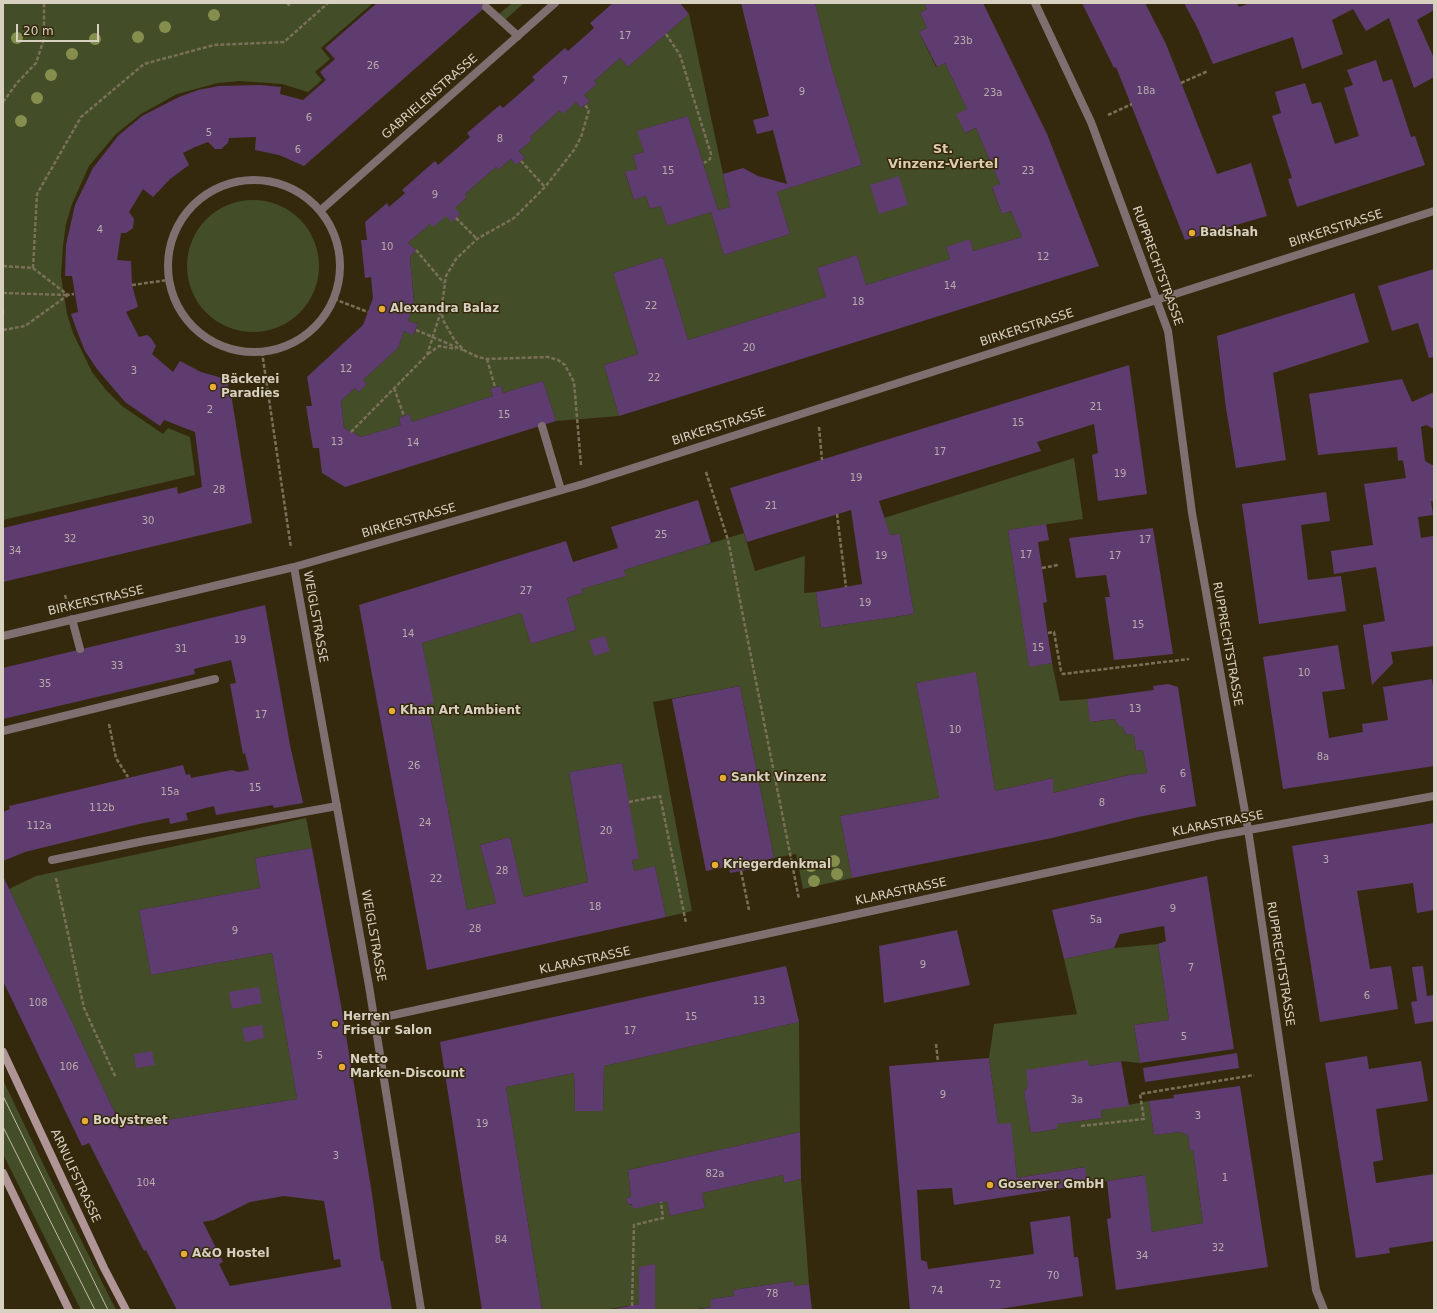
<!DOCTYPE html>
<html>
<head>
<meta charset="utf-8">
<style>
  body { margin:0 }
  #map { position:relative; width:1437px; height:1313px; overflow:hidden; background:#35290d; font-family:"DejaVu Sans",sans-serif }
  canvas { display:block }
  .frame { position:absolute; inset:0; border:4px solid #d8d1c1; pointer-events:none }
  .scale { position:absolute; left:16px; top:24px; width:83px; height:18px; box-sizing:border-box; border:2px solid #d8d1c1; border-top:0; padding-left:5px; font-size:12px; line-height:14px; white-space:nowrap; color:#d8d1c1; -webkit-text-stroke:3px #35290d; paint-order:stroke }
</style>
</head>
<body>
<div id="map">
<canvas width="1437" height="1313"></canvas>
<div class="frame"></div>
<div class="scale">20 m</div>
</div>
<script>
const c = document.querySelector('canvas').getContext('2d');
c.lineJoin = 'round';
function paint(path, color) {
  c.fillStyle = color;
  c.fill(path, 'evenodd');
}
function shape(rows) {
  const path = new Path2D();
  for (const r of rows) {
    if (r.length === 3) {
      path.moveTo(r[0] + r[2], r[1]);
      path.arc(r[0], r[1], r[2], 0, 2 * Math.PI);
      continue;
    }
    path.moveTo(r[0], r[1]);
    for (let i = 2; i < r.length; i += 2) path.lineTo(r[i], r[i + 1]);
  }
  return path;
}
function stroke(path, color, width, dash) {
  c.strokeStyle = color;
  c.lineWidth = width;
  c.lineCap = dash ? 'butt' : 'round';
  c.setLineDash(dash || []);
  c.stroke(path);
}
function write(font, color, halo, rows, align = 'center') {
  c.font = font + ' "DejaVu Sans",sans-serif';
  c.lineWidth = 3;
  c.setLineDash([]);
  c.textBaseline = 'middle';
  c.strokeStyle = halo;
  c.fillStyle = color;
  for (const [text, x, y, turn = 0] of rows) {
    c.save();
    c.translate(x, y);
    c.rotate((+turn || 0) * Math.PI / 180);
    c.textAlign = isNaN(turn) ? turn : align;
    if (halo) c.strokeText(text, 0, 0);
    c.fillText(text, 0, 0);
    c.restore();
  }
}
paint(shape([
  [3,3,373,3,321,48,330,59,315,72,322,80,308,92,282,84,240,81,218,83,177,94,141,114,116,134,89,166,72,204,66,224,63,245,61,276,67,314,73,333,92,372,106,390,122,406,163,434,168,428,190,437,195,475,3,520],
  [512,3,524,3,504,21,498,15],
  [815,3,924,3,927,9,920,13,927,28,919,32,936,67,945,63,952,78,967,109,957,114,965,133,976,128,1000,184,992,188,1002,214,1011,211,1022,237,973,251,970,240,946,247,950,259,866,285,857,255,817,268,826,297,688,340,663,257,613,273,638,354,604,365,619,416,556,421,543,381,503,393,501,386,495,387,490,389,493,396,412,422,409,415,404,416,399,418,401,425,361,437,344,428,341,401,355,388,359,392,367,384,363,380,398,348,404,331,414,334,418,324,408,321,414,303,410,257,416,250,408,243,430,224,455,208,467,197,465,194,496,167,498,170,511,159,516,165,525,158,519,151,532,140,530,137,560,110,576,102,581,108,585,105,590,101,584,95,597,84,594,81,620,58,628,67,689,14,730,207,718,210,688,116,638,131,644,152,633,155,637,169,625,173,634,200,646,196,650,209,661,206,667,226,711,212,724,255,790,234,777,192,862,165,832,69],
  [253,266,66],
  [1074,458,1083,519,1008,530,1029,666,1052,663,1060,701,1087,699,1091,722,1114,719,1119,726,1122,726,1126,734,1134,735,1136,751,1143,750,1147,773,1129,775,1053,793,1053,778,995,791,976,673,916,683,939,798,840,816,852,878,803,889,796,854,774,858,740,686,653,702,692,911,666,917,655,866,634,871,632,860,638,859,622,763,569,772,588,882,524,897,510,837,480,845,496,903,467,910,428,704,433,702,422,643,521,613,531,644,576,630,567,598,583,593,582,589,626,576,624,570,744,533,755,571,805,556,804,593,816,592,821,628,914,614,900,534,890,535,884,518],
  [306,818,312,848,255,858,260,888,139,910,151,975,272,953,297,1099,154,1122,145,1127,117,1117,9,889,36,876],
  [1158,944,1169,1020,1134,1025,1140,1063,1121,1061,1089,1066,1028,1086,1024,1092,1031,1133,1057,1129,1057,1124,1102,1118,1101,1110,1149,1101,1154,1135,1180,1132,1188,1135,1190,1150,1193,1150,1203,1223,1152,1232,1144,1175,1088,1184,1084,1167,1017,1178,1015,1159,998,1124,989,1058,994,1024,1077,1014,1064,959,1114,948],
  [799,1022,800,1132,628,1170,631,1197,626,1198,628,1205,667,1201,670,1216,705,1208,702,1193,783,1175,784,1183,801,1179,809,1284,794,1286,792,1281,733,1290,734,1296,711,1299,711,1307,690,1310,655,1310,655,1264,639,1268,639,1304,603,1310,542,1310,506,1087,574,1073,575,1110,603,1111,604,1066],
  [3,1080,47,1172,116,1310,81,1310,3,1154]
]), '#434d27');
paint(shape([
  [377,3,490,3,304,166,279,155,255,150,256,137,229,138,228,143,221,149,215,149,208,142,195,147,183,153,189,165,170,179,153,197,143,189,129,212,134,219,133,228,126,233,121,233,117,260,131,261,132,285,138,307,126,312,139,337,147,335,151,338,156,346,152,354,173,372,180,361,201,372,229,380,227,393,231,394,252,523,3,582,3,528,177,487,178,494,202,487,195,432,164,420,160,426,125,402,97,369,85,351,77,331,71,314,78,312,72,276,65,276,66,245,75,205,93,168,118,136,142,116,179,97,198,90,219,86,260,85,281,87,280,94,303,100,326,80,320,72,335,59,325,48],
  [613,3,680,3,689,14,628,67,620,58,594,81,597,84,584,95,590,101,581,108,576,102,563,114,560,110,530,137,532,140,519,151,525,158,516,165,511,159,498,170,496,167,465,194,467,197,455,208,460,214,452,222,446,216,433,227,430,224,408,243,416,250,410,257,414,304,408,321,418,324,413,335,404,331,398,348,363,380,367,384,359,392,355,388,341,401,344,428,361,437,401,425,399,418,409,414,412,422,493,396,490,389,495,387,501,386,503,393,543,381,556,421,345,487,322,473,319,448,313,448,306,406,312,406,307,377,363,325,373,298,371,277,365,278,361,240,367,240,365,222,387,203,389,207,405,193,402,190,435,161,438,165,470,137,467,133,500,105,503,108,535,80,532,77,565,48,568,51,584,37,594,28,590,23],
  [741,3,815,3,832,69,862,165,777,192,790,234,724,255,711,212,667,226,661,206,650,209,646,196,634,200,625,172,637,169,633,155,644,152,637,131,688,116,718,210,730,207,723,174,743,168,758,176,787,184,773,130,757,134,753,120,769,116],
  [924,3,983,3,1047,134,1099,266,619,416,604,365,638,354,613,273,663,257,688,340,826,297,817,268,857,255,866,285,950,259,946,247,970,239,973,251,1022,237,1011,211,1002,214,992,187,1000,184,976,128,965,133,956,114,967,109,952,78,945,63,937,67,919,32,927,28,920,13,927,9],
  [1082,3,1145,3,1166,44,1217,174,1251,163,1267,216,1185,240,1116,67,1114,68],
  [1184,3,1237,3,1239,7,1250,3,1434,3,1434,10,1417,20,1433,56,1434,56,1434,77,1414,88,1389,18,1366,31,1353,9,1332,20,1343,54,1302,69,1293,37,1213,64,1198,29],
  [1376,60,1383,82,1392,79,1411,137,1415,136,1425,165,1297,207,1288,179,1292,178,1272,116,1281,113,1275,92,1305,83,1312,104,1321,102,1335,144,1359,136,1344,88,1353,85,1347,70],
  [899,176,908,205,879,214,870,185],
  [1434,269,1434,357,1429,358,1418,323,1392,331,1378,286],
  [1354,293,1369,342,1273,373,1286,460,1236,468,1226,408,1217,336],
  [1129,365,1147,494,1098,501,1092,455,1098,453,1094,424,1037,442,1041,451,879,501,890,535,900,534,914,614,821,628,816,592,862,584,851,510,747,542,730,488],
  [1402,379,1412,402,1434,392,1434,429,1426,425,1421,427,1425,461,1434,466,1434,502,1431,501,1433,515,1418,517,1421,538,1433,536,1434,540,1434,646,1391,652,1393,663,1372,685,1363,625,1385,621,1376,567,1334,574,1331,551,1373,545,1364,484,1406,478,1403,460,1398,461,1397,447,1318,455,1309,394],
  [1326,492,1330,521,1301,525,1308,580,1341,576,1346,611,1259,624,1242,504],
  [698,500,711,543,624,570,626,576,582,589,583,593,567,598,576,630,531,644,521,613,422,643,434,703,428,704,467,910,496,903,480,845,510,837,524,897,588,882,569,772,622,763,639,859,632,860,634,871,655,866,666,917,427,970,359,605,566,541,573,562,618,548,611,527],
  [1046,524,1049,540,1038,542,1047,602,1043,603,1052,663,1029,667,1008,530],
  [1153,528,1173,654,1114,660,1105,597,1110,597,1106,575,1076,578,1069,538],
  [265,605,290,745,303,803,274,808,273,805,216,815,214,806,186,813,188,820,170,824,169,818,139,824,25,852,3,861,3,812,10,809,9,806,183,765,186,775,190,774,191,778,232,770,238,772,249,770,245,753,243,754,230,684,236,683,231,660,194,669,195,674,3,719,3,668],
  [605,636,610,651,594,656,589,640],
  [1338,645,1345,689,1322,692,1329,738,1363,732,1362,724,1388,720,1383,687,1432,679,1434,694,1434,766,1283,789,1263,657],
  [976,672,995,791,1053,778,1053,793,1129,775,1147,773,1143,750,1136,751,1134,735,1126,734,1122,726,1119,726,1114,719,1090,722,1087,699,1154,690,1153,686,1168,684,1178,687,1196,806,1138,817,1052,838,852,878,840,816,939,798,916,683],
  [740,686,774,858,751,863,752,869,730,873,729,866,706,871,672,699],
  [1434,823,1434,910,1417,913,1413,883,1357,891,1370,969,1391,966,1398,1009,1320,1022,1292,846],
  [312,848,341,1005,372,1194,381,1261,383,1261,392,1310,177,1310,146,1250,144,1251,89,1143,82,1146,3,981,3,876,117,1117,145,1127,154,1122,297,1099,272,953,151,975,139,910,260,888,255,858],
  [284,1196,324,1201,334,1260,340,1259,341,1267,230,1286,219,1264,223,1262,203,1222,214,1220,250,1202],
  [1207,876,1234,1049,1140,1063,1134,1025,1169,1020,1158,944,1166,941,1164,926,1120,934,1114,948,1064,959,1052,910],
  [957,930,970,985,884,1003,879,946],
  [786,966,799,1022,604,1066,603,1111,575,1111,574,1073,506,1087,542,1310,482,1310,440,1042],
  [1423,966,1427,996,1434,995,1434,1021,1415,1024,1411,1002,1417,1001,1412,967],
  [259,987,262,1003,232,1009,229,992],
  [262,1025,264,1038,245,1042,242,1028],
  [152,1051,155,1065,136,1068,134,1054],
  [1237,1053,1239,1068,1145,1082,1143,1068],
  [1367,1056,1369,1069,1421,1061,1428,1101,1376,1109,1383,1160,1373,1162,1376,1183,1434,1174,1434,1241,1389,1248,1390,1253,1356,1258,1325,1063],
  [989,1058,998,1124,1011,1123,1017,1178,1085,1167,1088,1184,954,1205,952,1188,917,1190,921,1260,927,1262,928,1269,1034,1254,1030,1222,1070,1216,1074,1257,1078,1257,1083,1296,993,1310,910,1310,889,1066],
  [1088,1060,1089,1066,1121,1061,1129,1106,1101,1110,1102,1118,1057,1124,1057,1129,1031,1133,1024,1092,1028,1086,1026,1070],
  [1240,1086,1268,1267,1116,1290,1107,1219,1111,1218,1107,1181,1145,1175,1152,1232,1203,1223,1193,1150,1190,1151,1188,1135,1180,1132,1154,1135,1149,1101,1174,1098,1173,1095],
  [800,1132,801,1179,784,1183,783,1175,702,1193,705,1208,670,1216,667,1201,633,1209,632,1204,628,1205,626,1198,631,1197,628,1170],
  [655,1264,655,1310,609,1310,639,1304,639,1267],
  [793,1281,794,1286,809,1284,812,1310,696,1310,711,1307,711,1299,734,1296,733,1290]
]), '#5f3c6f');
stroke(shape([
  [287,3,289,5,291,3],
  [666,34,680,55,711,154,710,159,704,163],
  [1181,83,1208,71],
  [3,102,17,83,36,63,44,39,44,3],
  [1108,115,1132,104],
  [521,161,545,187],
  [456,218,477,239],
  [416,250,444,283],
  [3,266,33,268,68,295,74,294],
  [33,268,37,194,81,117,144,64,214,45,284,42,328,3],
  [132,285,168,280],
  [3,293,67,295],
  [334,299,368,312],
  [3,310,3,314],
  [3,330,25,326,68,295],
  [416,330,463,350],
  [262,352,291,548],
  [428,354,439,346,456,349],
  [487,359,495,387],
  [394,388,404,416],
  [819,427,822,460],
  [351,432,427,355,441,311],
  [581,465,574,382,565,365,558,360,548,357,487,359,478,357,465,351,455,341,444,322,441,311,446,276,456,259,477,239,514,218,545,187,574,150,581,137,589,110,585,105],
  [706,472,728,540,799,899],
  [837,514,846,587],
  [1042,568,1058,565],
  [65,595,67,602],
  [1048,633,1054,632,1061,671,1063,674,1189,659],
  [109,724,116,758,128,777],
  [629,802,660,796,686,923],
  [741,871,749,910],
  [56,878,84,1008,116,1078],
  [936,1044,938,1062],
  [1081,1126,1144,1119,1140,1094,1254,1075],
  [632,1306,634,1225,663,1218,661,1202]
]), '#7a7059', 2.5, [4, 2]);
stroke(shape([
  [486,7,518,36],
  [542,426,561,490],
  [72,619,80,649],
  [3,731,215,679],
  [52,860,144,841,337,806]
]), '#7f6f70', 8);
stroke(shape([
  [1035,3,1091,122,1168,331,1192,513,1248,829,1316,1290,1324,1310],
  [254,266,86],
  [321,210,555,3],
  [294,567,369,986,421,1310],
  [3,636,294,567,583,484,1434,211],
  [375,1019,1216,836,1434,796]
]), '#7f6f70', 8);
stroke(shape([
  [3,1052,104,1268,126,1310],
  [3,1173,69,1310]
]), '#af9596', 8);
stroke(shape([
  [3,1096,108,1310],
  [3,1127,95,1310]
]), '#c2baa8', 1);
c.fillStyle = '#868e4e';
for (const [x, y] of [
  [214,15],
  [165,27],
  [138,37],
  [17,38],
  [95,39],
  [72,54],
  [51,75],
  [37,98],
  [21,121],
  [834,861],
  [811,866],
  [837,874],
  [814,881]
]) {
  c.beginPath();
  c.arc(x, y, 6, 0, 2 * Math.PI);
  c.fill();
}
for (const [x, y, r, color] of [
  [1192,233,4,"#e8ab37"],
  [382,309,4,"#e8ab37"],
  [213,387,4,"#e8ab37"],
  [392,711,4,"#e8ab37"],
  [723,778,4,"#e8ab37"],
  [715,865,4,"#e8ab37"],
  [335,1024,4,"#e8ab37"],
  [342,1067,4,"#e8ab37"],
  [85,1121,4,"#e8ab37"],
  [990,1185,4,"#e8ab37"],
  [184,1254,4,"#e8ab37"]
]) {
  const dot = new Path2D();
  dot.arc(x, y, r, 0, 2 * Math.PI);
  c.fillStyle = color;
  c.fill(dot);
  stroke(dot, '#35290d', 1.5);
}
write('10px', '#baacac', null, [
  ["17",625,36],
  ["23b",963,41],
  ["26",373,66],
  ["7",565,81],
  ["18a",1146,91],
  ["9",802,92],
  ["23a",993,93],
  ["6",309,118],
  ["5",209,133],
  ["8",500,139],
  ["6",298,150],
  ["15",668,171],
  ["23",1028,171],
  ["9",435,195],
  ["4",100,230],
  ["10",387,247],
  ["12",1043,257],
  ["14",950,286],
  ["18",858,302],
  ["22",651,306],
  ["20",749,348],
  ["12",346,369],
  ["3",134,371],
  ["22",654,378],
  ["21",1096,407],
  ["2",210,410],
  ["15",504,415],
  ["15",1018,423],
  ["13",337,442],
  ["14",413,443],
  ["17",940,452],
  ["19",1120,474],
  ["19",856,478],
  ["28",219,490],
  ["21",771,506],
  ["30",148,521],
  ["25",661,535],
  ["32",70,539],
  ["17",1145,540],
  ["34",15,551],
  ["17",1026,555],
  ["19",881,556],
  ["17",1115,556],
  ["27",526,591],
  ["19",865,603],
  ["15",1138,625],
  ["14",408,634],
  ["19",240,640],
  ["15",1038,648],
  ["31",181,649],
  ["33",117,666],
  ["10",1304,673],
  ["35",45,684],
  ["13",1135,709],
  ["17",261,715],
  ["10",955,730],
  ["8a",1323,757],
  ["26",414,766],
  ["6",1183,774],
  ["15",255,788],
  ["6",1163,790],
  ["15a",170,792],
  ["8",1102,803],
  ["112b",102,808],
  ["24",425,823],
  ["112a",39,826],
  ["20",606,831],
  ["3",1326,860],
  ["28",502,871],
  ["22",436,879],
  ["18",595,907],
  ["9",1173,909],
  ["5a",1096,920],
  ["28",475,929],
  ["9",235,931],
  ["9",923,965],
  ["7",1191,968],
  ["6",1367,996],
  ["13",759,1001],
  ["108",38,1003],
  ["15",691,1017],
  ["17",630,1031],
  ["5",1184,1037],
  ["5",320,1056],
  ["106",69,1067],
  ["9",943,1095],
  ["3a",1077,1100],
  ["3",1198,1116],
  ["19",482,1124],
  ["3",336,1156],
  ["82a",715,1174],
  ["1",1225,1178],
  ["104",146,1183],
  ["84",501,1240],
  ["32",1218,1248],
  ["34",1142,1256],
  ["70",1053,1276],
  ["72",995,1285],
  ["74",937,1291],
  ["78",772,1294]
]);
write('12px', '#d8d1c1', '#35290d', [
  ["GABRIELENSTRASSE",430,97,-41],
  ["BIRKERSTRASSE",1336,229,-18],
  ["RUPPRECHTSTRASSE",1157,266,70],
  ["BIRKERSTRASSE",1027,328,-18],
  ["BIRKERSTRASSE",719,427,-18],
  ["BIRKERSTRASSE",409,521,-16],
  ["BIRKERSTRASSE",96,601,-13],
  ["WEIGLSTRASSE",315,617,80],
  ["RUPPRECHTSTRASSE",1227,644,80],
  ["KLARASTRASSE",1218,824,-11],
  ["KLARASTRASSE",901,892,-12],
  ["WEIGLSTRASSE",373,936,80],
  ["KLARASTRASSE",585,961,-12],
  ["RUPPRECHTSTRASSE",1280,964,81],
  ["ARNULFSTRASSE",75,1176,65]
]);
write('bold 12px', '#d8d1c1', '#35290d', [
  ["Badshah",1200,233],
  ["Alexandra Balaz",390,309],
  ["Bäckerei",221,380],
  ["Paradies",221,394],
  ["Khan Art Ambient",400,711],
  ["Sankt Vinzenz",731,778],
  ["Kriegerdenkmal",723,865],
  ["Herren",343,1017],
  ["Friseur Salon",343,1031],
  ["Netto",350,1060],
  ["Marken-Discount",350,1074],
  ["Bodystreet",93,1121],
  ["Goserver GmbH",998,1185],
  ["A&O Hostel",192,1254]
], 'left');
write('bold 13px', '#ddcdae', '#35290d', [
  ["St.",943,150],
  ["Vinzenz-Viertel",943,165]
]);
</script>
</body>
</html>
